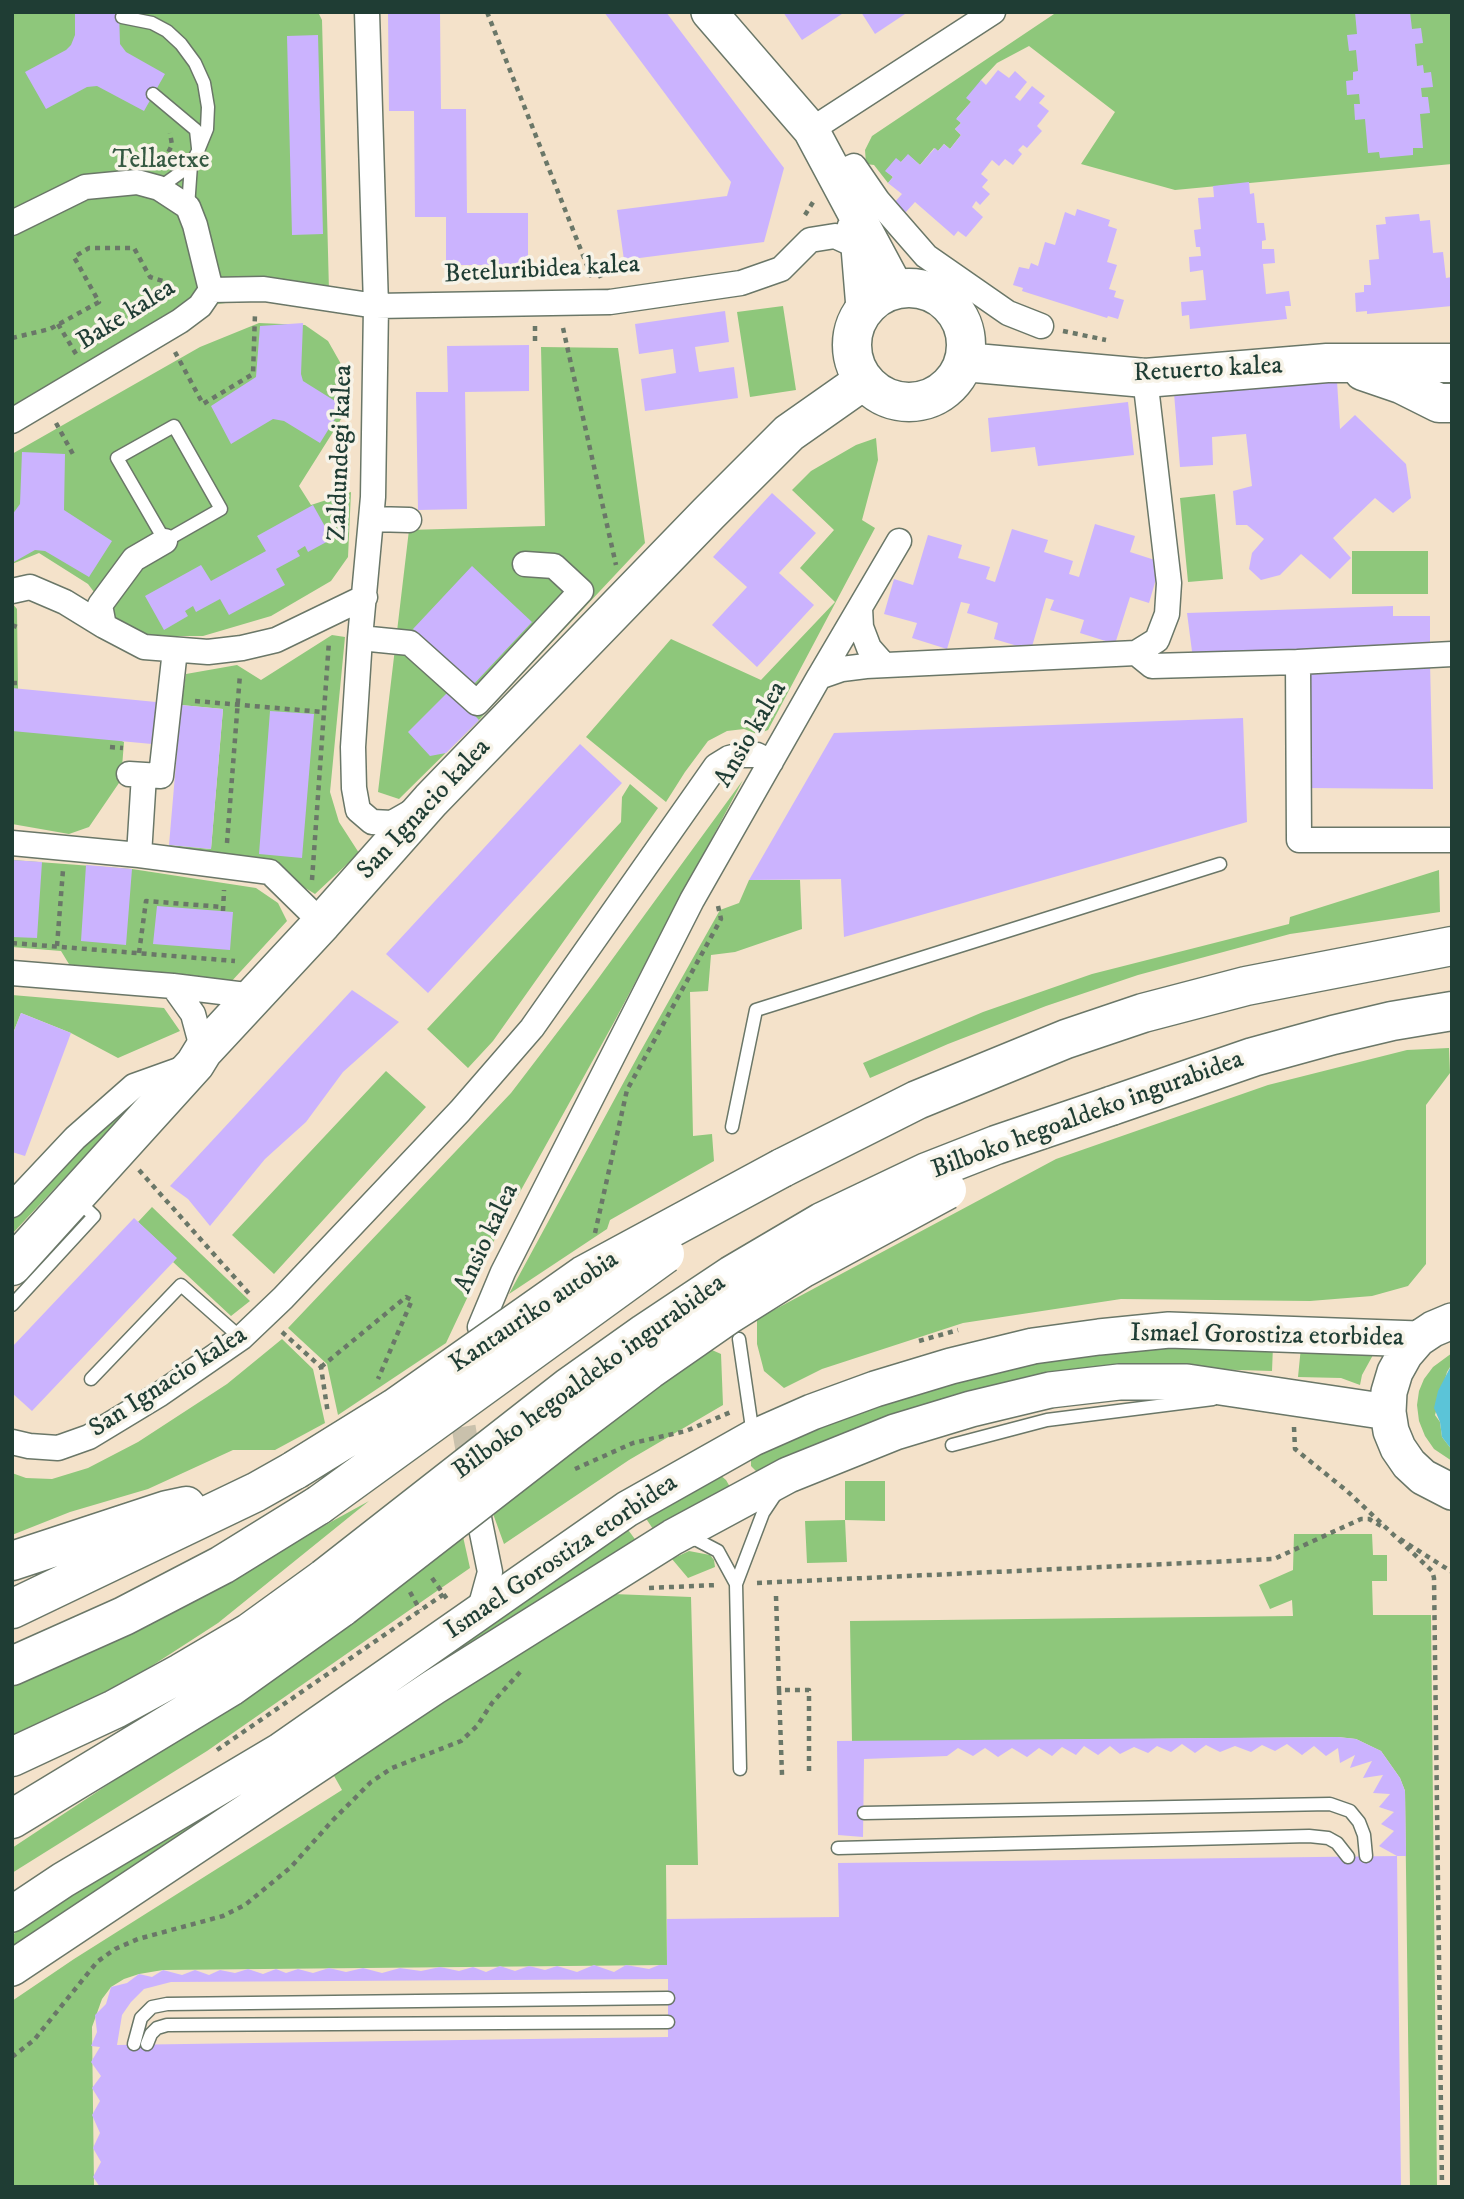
<!DOCTYPE html>
<html>
<head>
<meta charset="utf-8">
<style>
  body { margin:0 }
  #map { position:relative; width:1464px; height:2199px; overflow:hidden; background:#f4e2ca; font-family:"IM FELL DW Pica",serif }
  canvas { display:block }
  .frame { position:absolute; inset:0; border:14px solid #1f3d34; pointer-events:none }
</style>
</head>
<body>
<div id="map">
<canvas width="1464" height="2199"></canvas>
<div class="frame"></div>
</div>
<script>
const c = document.querySelector('canvas').getContext('2d');
c.lineJoin = 'round';
function paint(path, color) {
  c.fillStyle = color;
  c.fill(path, 'evenodd');
}
function shape(rows) {
  const path = new Path2D();
  for (const r of rows) {
    if (r.length === 3) {
      path.moveTo(r[0] + r[2], r[1]);
      path.arc(r[0], r[1], r[2], 0, 2 * Math.PI);
      continue;
    }
    path.moveTo(r[0], r[1]);
    for (let i = 2; i < r.length; i += 2) path.lineTo(r[i], r[i + 1]);
  }
  return path;
}
function stroke(path, color, width, dash) {
  c.strokeStyle = color;
  c.lineWidth = width;
  c.lineCap = dash ? 'butt' : 'round';
  c.setLineDash(dash || []);
  c.stroke(path);
}
function write(font, color, halo, rows, align = 'center') {
  c.font = font + ' "IM FELL DW Pica",serif';
  c.lineWidth = 7;
  c.setLineDash([]);
  c.textBaseline = 'middle';
  c.strokeStyle = halo;
  c.fillStyle = color;
  for (const [text, x, y, turn = 0] of rows) {
    c.save();
    c.translate(x, y);
    c.rotate((+turn || 0) * Math.PI / 180);
    c.textAlign = isNaN(turn) ? turn : align;
    if (halo) c.strokeText(text, 0, 0);
    c.fillText(text, 0, 0);
    c.restore();
  }
}
paint(shape([
  [12,12,318,12,322,20,329,291,200,306,12,419],
  [1057,12,1452,12,1452,164,1175,190,1081,164,1115,112,1029,46,997,63,981,80,971,102,957,118,961,123,955,129,961,135,950,149,944,144,938,151,934,148,920,165,908,155,901,162,886,171,893,177,888,183,874,165,866,164,865,150,872,136],
  [783,306,796,390,750,397,737,312],
  [259,323,305,325,328,341,345,371,350,405,299,486,311,505,351,492,348,557,331,581,271,616,203,636,156,636,121,628,88,584,39,553,12,564,12,454,200,347],
  [541,347,618,348,645,543,479,720,399,799,378,792,409,530,545,526],
  [876,438,878,460,862,520,875,528,768,730,757,734,744,729,727,731,708,741,685,772,666,802,586,737,671,639,761,680,835,602,800,568,834,530,792,490,811,471,856,445],
  [1215,494,1223,579,1188,582,1180,498],
  [1352,551,1428,551,1428,594,1352,594],
  [12,603,17,609,18,689,124,742,121,780,89,827,69,834,12,824],
  [332,635,345,637,330,792,339,822,359,853,315,894,273,868,178,857,169,845,211,849,223,709,181,705,186,674,237,665,261,680],
  [743,780,613,1024,500,1228,446,1343,338,1415,327,1364,288,1328,511,1093,592,987],
  [630,784,658,808,493,1041,468,1068,427,1029,621,822,622,797],
  [12,860,132,869,256,888,278,903,287,921,230,983,72,969,61,951,12,947],
  [1439,870,1440,912,1290,934,1138,975,1046,1006,948,1044,870,1078,863,1063,983,1012,1092,974,1289,924,1290,917],
  [749,880,800,880,802,929,735,952,711,955,708,991,690,992,693,1136,712,1134,714,1161,610,1220,607,1229,509,1294,639,1054,720,910,739,903],
  [12,995,164,1008,180,1031,118,1058,71,1033,21,1013,12,1036],
  [1449,1048,1450,1073,1426,1105,1426,1264,1408,1286,1372,1296,1310,1301,1121,1299,963,1323,822,1369,784,1388,764,1371,757,1344,757,1319,1056,1159,1268,1085,1407,1050],
  [386,1071,426,1107,274,1274,232,1235],
  [147,1092,115,1124,12,1234,12,1218,106,1122],
  [152,1207,250,1301,231,1316,173,1262,176,1258,138,1222],
  [282,1339,313,1369,325,1423,275,1450,233,1450,148,1489,70,1512,12,1535,12,1473,26,1478,52,1479,88,1468,138,1442,227,1384],
  [1201,1343,1273,1346,1272,1371,1205,1369,757,1472,751,1466,751,1460,755,1455,826,1420,996,1366],
  [1301,1347,1373,1355,1362,1375,1360,1385,1341,1378,1298,1377],
  [712,1350,721,1354,723,1405,629,1460,504,1544,492,1511,597,1427],
  [1452,1353,1452,1364,1447,1372,1435,1415,1440,1422,1442,1437,1452,1450,1452,1461,1434,1449,1425,1436,1419,1421,1417,1405,1419,1391,1424,1379,1433,1367],
  [719,1474,726,1480,730,1487,657,1535,643,1514],
  [845,1481,885,1481,885,1521,845,1520,847,1562,807,1563,805,1521,845,1520],
  [369,1501,218,1623,130,1680,12,1740,12,1684,178,1606],
  [626,1527,640,1546,12,1958,12,1935,344,1717],
  [462,1532,470,1568,207,1751,12,1873,12,1848,186,1733],
  [1294,1534,1372,1534,1373,1555,1387,1555,1387,1581,1372,1581,1373,1615,1431,1615,1437,2187,1410,2187,1405,1791,1400,1778,1381,1751,1356,1739,1338,1737,852,1742,850,1621,1293,1616,1292,1600,1270,1609,1259,1585,1293,1570],
  [689,1551,710,1555,714,1560,715,1567,688,1578,672,1559],
  [613,1594,691,1597,698,1865,666,1865,667,1965,163,1970,139,1974,124,1979,111,1987,102,1999,92,2027,94,2187,12,2187,12,2001,74,1959,342,1790,333,1774]
]), '#8ec77b');
paint(shape([
  [1452,1364,1452,1450,1442,1437,1440,1422,1434,1408,1438,1391]
]), '#5bc4d8');
paint(shape([
  [75,12,119,12,120,44,126,52,165,74,144,111,97,86,87,87,46,109,25,72,66,50,71,45,75,35],
  [388,12,440,12,441,109,466,109,467,213,528,213,528,265,446,265,446,217,415,217,414,111,389,111],
  [604,12,666,12,784,168,764,242,624,260,617,210,727,196,731,182],
  [783,12,845,12,802,40],
  [861,12,908,12,875,34],
  [1355,12,1410,12,1412,29,1421,28,1423,43,1415,44,1417,66,1423,65,1424,73,1431,72,1433,87,1421,88,1422,97,1428,97,1430,113,1420,114,1423,148,1413,148,1413,155,1380,158,1379,152,1368,153,1365,119,1355,120,1354,104,1360,104,1359,94,1347,95,1346,81,1353,80,1353,72,1358,71,1356,50,1349,51,1347,35,1357,34],
  [318,35,323,234,292,235,287,36],
  [998,70,1009,78,1015,71,1027,82,1015,97,1020,101,1032,86,1045,96,1039,103,1049,111,1037,126,1042,131,1027,148,1023,145,1018,150,1022,154,1013,165,1005,159,999,166,992,160,981,174,988,180,982,187,990,194,980,205,976,201,972,207,983,217,966,237,958,231,954,236,915,202,905,213,893,204,902,194,888,183,893,177,885,171,896,158,901,162,908,154,920,165,935,148,938,151,944,144,950,149,961,135,955,129,961,123,956,119,971,102,966,98,981,80,986,85],
  [1249,182,1250,194,1254,193,1257,223,1264,223,1266,240,1262,241,1262,249,1274,249,1275,263,1263,264,1266,294,1289,291,1291,306,1285,306,1287,319,1190,329,1189,315,1182,316,1181,302,1206,300,1203,270,1190,272,1189,257,1201,256,1200,247,1196,247,1194,230,1201,229,1198,198,1214,197,1213,186],
  [1077,209,1110,220,1108,226,1117,229,1107,262,1117,265,1109,289,1116,291,1114,297,1124,300,1118,319,1108,316,1107,318,1022,291,1023,288,1013,285,1019,267,1029,269,1031,263,1038,266,1045,242,1055,245,1065,212,1075,216],
  [1419,214,1420,221,1430,220,1433,253,1443,252,1446,278,1452,277,1452,306,1367,314,1367,311,1356,312,1355,293,1364,292,1364,285,1371,285,1369,260,1379,259,1376,225,1386,224,1385,217],
  [725,311,729,342,695,347,699,372,734,367,738,398,645,411,641,379,676,373,673,349,639,354,635,324],
  [303,323,301,374,303,381,343,406,320,443,284,421,273,419,231,444,211,406,256,377,260,326],
  [529,345,529,391,465,392,467,509,418,510,416,392,448,392,447,346],
  [1337,381,1340,429,1355,415,1406,464,1411,498,1393,513,1375,498,1333,538,1351,558,1330,579,1301,554,1280,575,1261,580,1249,569,1252,553,1264,539,1247,525,1236,525,1233,491,1252,486,1246,434,1212,437,1213,465,1180,467,1174,393],
  [1128,402,1134,455,1038,466,1035,447,991,452,988,418],
  [22,452,65,454,64,510,112,541,89,577,45,551,35,550,12,563,12,515,20,504],
  [772,493,816,533,779,573,814,605,757,667,712,625,747,587,713,557],
  [313,505,332,539,308,552,305,546,297,551,300,556,276,569,285,585,229,615,220,599,196,612,193,606,185,611,188,616,164,630,145,596,201,565,211,581,266,551,257,536],
  [1095,524,1135,536,1130,552,1161,562,1149,603,1130,597,1115,644,1080,633,1084,620,1050,610,1054,600,1046,598,1031,650,994,639,998,623,967,613,970,604,961,602,947,649,912,638,917,623,884,614,894,579,913,585,928,535,962,545,958,558,990,567,986,579,995,582,1012,529,1048,540,1044,552,1073,561,1069,574,1079,577],
  [472,566,532,622,473,685,413,629],
  [1393,606,1393,616,1430,616,1430,655,1193,659,1187,613],
  [1430,663,1433,789,1309,788,1311,665],
  [12,688,156,702,152,744,12,731],
  [450,690,479,720,446,753,430,756,408,732],
  [181,705,223,709,211,849,169,845],
  [270,711,314,714,302,858,259,854],
  [1243,718,1247,822,844,937,841,879,749,880,834,733],
  [580,744,622,783,428,993,386,954],
  [12,860,42,862,37,938,12,937],
  [86,865,132,869,126,945,81,941],
  [157,906,233,912,230,950,153,944],
  [352,990,399,1022,343,1072,306,1122,265,1159,210,1226,188,1199,170,1186],
  [21,1013,71,1033,25,1156,12,1152,12,1036],
  [134,1218,177,1258,32,1411,12,1393,12,1347],
  [1338,1737,1356,1739,1381,1751,1400,1778,1405,1791,1406,1856,1397,1856,1379,1846,1394,1831,1381,1824,1394,1812,1379,1807,1390,1794,1373,1793,1383,1775,1363,1778,1372,1761,1350,1768,1355,1755,1340,1763,1338,1748,1326,1756,1314,1746,1302,1755,1287,1744,1275,1751,1262,1745,1251,1752,1235,1746,1220,1752,1206,1745,1195,1753,1182,1744,1171,1752,1157,1746,1148,1753,1134,1747,1120,1754,1110,1746,1098,1755,1084,1746,1076,1755,1062,1747,1052,1756,1039,1748,1027,1757,1012,1748,998,1757,985,1748,973,1756,958,1748,947,1756,864,1759,863,1837,838,1835,837,1741],
  [1397,1856,1401,2187,100,2187,93,2177,101,2162,93,2148,100,2133,92,2115,100,2101,92,2088,101,2076,91,2062,100,2047,91,2046,97,2032,95,2015,106,2004,111,1987,127,1983,139,1974,152,1977,163,1970,182,1975,195,1970,209,1975,220,1970,235,1973,248,1969,263,1974,276,1969,286,1973,298,1969,313,1973,329,1968,346,1972,363,1968,382,1973,400,1968,421,1971,440,1967,459,1971,473,1967,486,1972,500,1966,515,1971,529,1966,545,1970,557,1966,577,1972,594,1965,614,1972,626,1965,649,1969,659,1965,667,1965,667,1919,839,1917,838,1863],
  [668,1979,668,2037,117,2045,122,2015,131,2002,144,1989,171,1982]
]), '#cbb3fe');
stroke(shape([
  [461,1391,461,1412,472,1476]
]), '#c9c1ac', 24, [24, 12]);
const lane = shape([
  [122,17,152,23,167,31,181,44,195,63,204,83,208,107,207,129,198,151,191,165,159,188],
  [153,94,196,130,198,148],
  [188,207,191,165],
  [174,426,221,509,165,541,117,458,174,426],
  [732,1127,756,1010,1220,864],
  [12,1305,94,1216,77,1200],
  [739,1339,753,1435],
  [91,1379,181,1285,241,1338],
  [952,1445,1047,1420,1213,1399],
  [688,1539,697,1540,718,1551,736,1584,740,1769],
  [736,1584,763,1513,777,1492],
  [864,1813,1330,1804,1350,1811,1359,1822,1364,1835,1366,1856],
  [838,1848,1309,1836,1328,1838,1337,1843,1348,1857],
  [134,2044,141,2018,152,2007,167,2004,668,1998],
  [147,2044,151,2034,157,2028,167,2025,668,2022]
]);
const street = shape([
  [367,12,376,306,373,497,360,638,353,747,354,788,358,810,372,822,392,823,413,811],
  [811,130,993,12],
  [836,174,854,166,878,201,926,256,1008,313,1041,326],
  [12,223,85,187,137,182,159,188,188,207,195,225,211,290,200,306,180,321,12,421],
  [211,290,264,289,376,306,610,302,741,283,781,269,810,240,835,236,859,247],
  [372,519,409,520],
  [165,541,134,559,100,605,104,626,144,647,208,652,242,648,276,640,365,597],
  [12,591,30,587,65,602,104,626],
  [860,608,861,627,869,648,884,665],
  [360,638,410,643,477,703,581,591,554,566,525,564],
  [1136,653,1152,666,1298,662,1299,840,1452,840],
  [1298,662,1452,654],
  [819,677,899,541],
  [129,774,161,776,175,650],
  [12,843,139,855,270,872,322,923],
  [139,855,144,775],
  [12,973,173,986,254,996],
  [173,986,193,1014,203,1051],
  [12,1205,75,1138,134,1086,187,1067],
  [480,1327,503,1272,692,900,819,677,842,669,866,666,1136,653,1157,640,1167,614,1169,583,1145,378],
  [12,1442,29,1446,58,1448,89,1437,160,1394,241,1338,283,1298,460,1111,532,1028,716,766,729,758,741,755,757,755,771,762],
  [478,1513,490,1572,479,1612]
]);
const secondary = shape([
  [709,12,811,130,896,289],
  [855,228,859,247,864,308],
  [1452,1321,1433,1329,1418,1339,1405,1354,1395,1372,1389,1392,1388,1412,1391,1431,1398,1448,1409,1464,1423,1477,1452,1492],
  [12,1914,63,1880,280,1751,627,1509,753,1438,812,1412,875,1389,951,1366,1033,1346,1099,1337,1169,1330,1418,1339],
  [12,1968,434,1687,673,1537,788,1475,895,1432,971,1409,1050,1390,1119,1382,1187,1382,1388,1412]
]);
const primary = shape([
  [909,345,57],
  [964,362,1145,378,1327,363,1452,363],
  [1363,371,1401,384,1439,403,1451,403],
  [12,1266,195,1064,203,1051,322,923,431,800,708,514,789,433,863,381]
]);
const highway = shape([
  [1111,1106,1253,1057,1333,1035,1392,1021,1452,1011],
  [782,1168,917,1100,1066,1039,1143,1013,1246,986,1452,946],
  [12,1561,167,1510,186,1506],
  [12,1609,256,1492,295,1470],
  [12,1666,124,1616,222,1565,319,1505],
  [12,1757,115,1709,181,1673,249,1633,325,1578],
  [12,1819,230,1687,342,1607]
]);
stroke(lane, '#6a7768', 15);
stroke(street, '#6a7768', 27);
stroke(secondary, '#6a7768', 38);
stroke(primary, '#6a7768', 41);
stroke(highway, '#6a7768', 41);
stroke(shape([
  [487,12,592,278],
  [164,161,172,145,170,133],
  [805,215,815,199],
  [595,264,601,278],
  [58,324,76,354],
  [535,326,535,346],
  [563,328,616,565],
  [1063,331,1106,340],
  [12,338,50,329,99,302,74,257,89,248,134,248,150,277,163,281,172,296],
  [175,352,203,404,253,374,255,314],
  [56,423,74,456],
  [12,625,17,627],
  [12,683,17,683],
  [195,701,323,712],
  [110,747,123,748],
  [227,843,240,674],
  [312,880,329,641],
  [223,911,224,890],
  [12,943,235,961],
  [57,946,63,870],
  [139,953,146,901,223,907],
  [139,1170,252,1297],
  [595,1233,627,1090,721,919,718,906],
  [282,1332,321,1367,328,1414],
  [919,1341,958,1330],
  [321,1367,406,1297,412,1300,378,1379],
  [1294,1427,1295,1449,1347,1491,1432,1571,1434,1578,1442,2187],
  [575,1469,633,1443,686,1431,731,1412],
  [1400,1539,1452,1572],
  [432,1578,447,1599],
  [757,1583,1274,1559,1361,1519,1369,1519,1381,1526],
  [649,1588,717,1585],
  [410,1592,420,1610],
  [776,1596,779,1690,809,1690,809,1774],
  [779,1690,782,1775],
  [217,1750,444,1594],
  [12,2057,34,2040,97,1962,115,1949,138,1939,223,1916,245,1905,291,1867,332,1821,371,1782,392,1768,461,1741,477,1726,492,1703,521,1671]
]), '#6a7768', 4.5, [5, 5]);
stroke(lane, '#fff', 12);
stroke(street, '#fff', 24);
stroke(secondary, '#fff', 35);
stroke(primary, '#fff', 38);
stroke(highway, '#fff', 38);
const highwayBridge = shape([
  [295,1470,395,1408,584,1275,782,1168],
  [319,1505,665,1254],
  [325,1578,569,1387,645,1333,732,1275,822,1222,927,1172,996,1145,1111,1106],
  [342,1607,566,1433,649,1370,728,1315,803,1268,947,1190]
]);
stroke(highwayBridge, '#6a7768', 41, []);
stroke(highwayBridge, '#fff', 38);
write('26px', '#355942', '#f7f3e8', [
  ["Tellaetxe",161,162]
]);
write('26px', '#1f3d34', '#f7f3e8', [
  ["Beteluribidea kalea",542,271,-3],
  ["Bake kalea",127,316,-32],
  ["Retuerto kalea",1208,371,-3],
  ["Zaldundegi kalea",342,453,-88],
  ["Ansio kalea",752,735,-60],
  ["San Ignacio kalea",425,810,-47],
  ["Bilboko hegoaldeko ingurabidea",1088,1116,-20],
  ["Ansio kalea",488,1239,-65],
  ["Kantauriko autobia",535,1313,-34],
  ["Ismael Gorostiza etorbidea",1267,1337,1],
  ["Bilboko hegoaldeko ingurabidea",590,1378,-36],
  ["San Ignacio kalea",169,1383,-33],
  ["Ismael Gorostiza etorbidea",562,1558,-34]
]);
</script>
</body>
</html>
